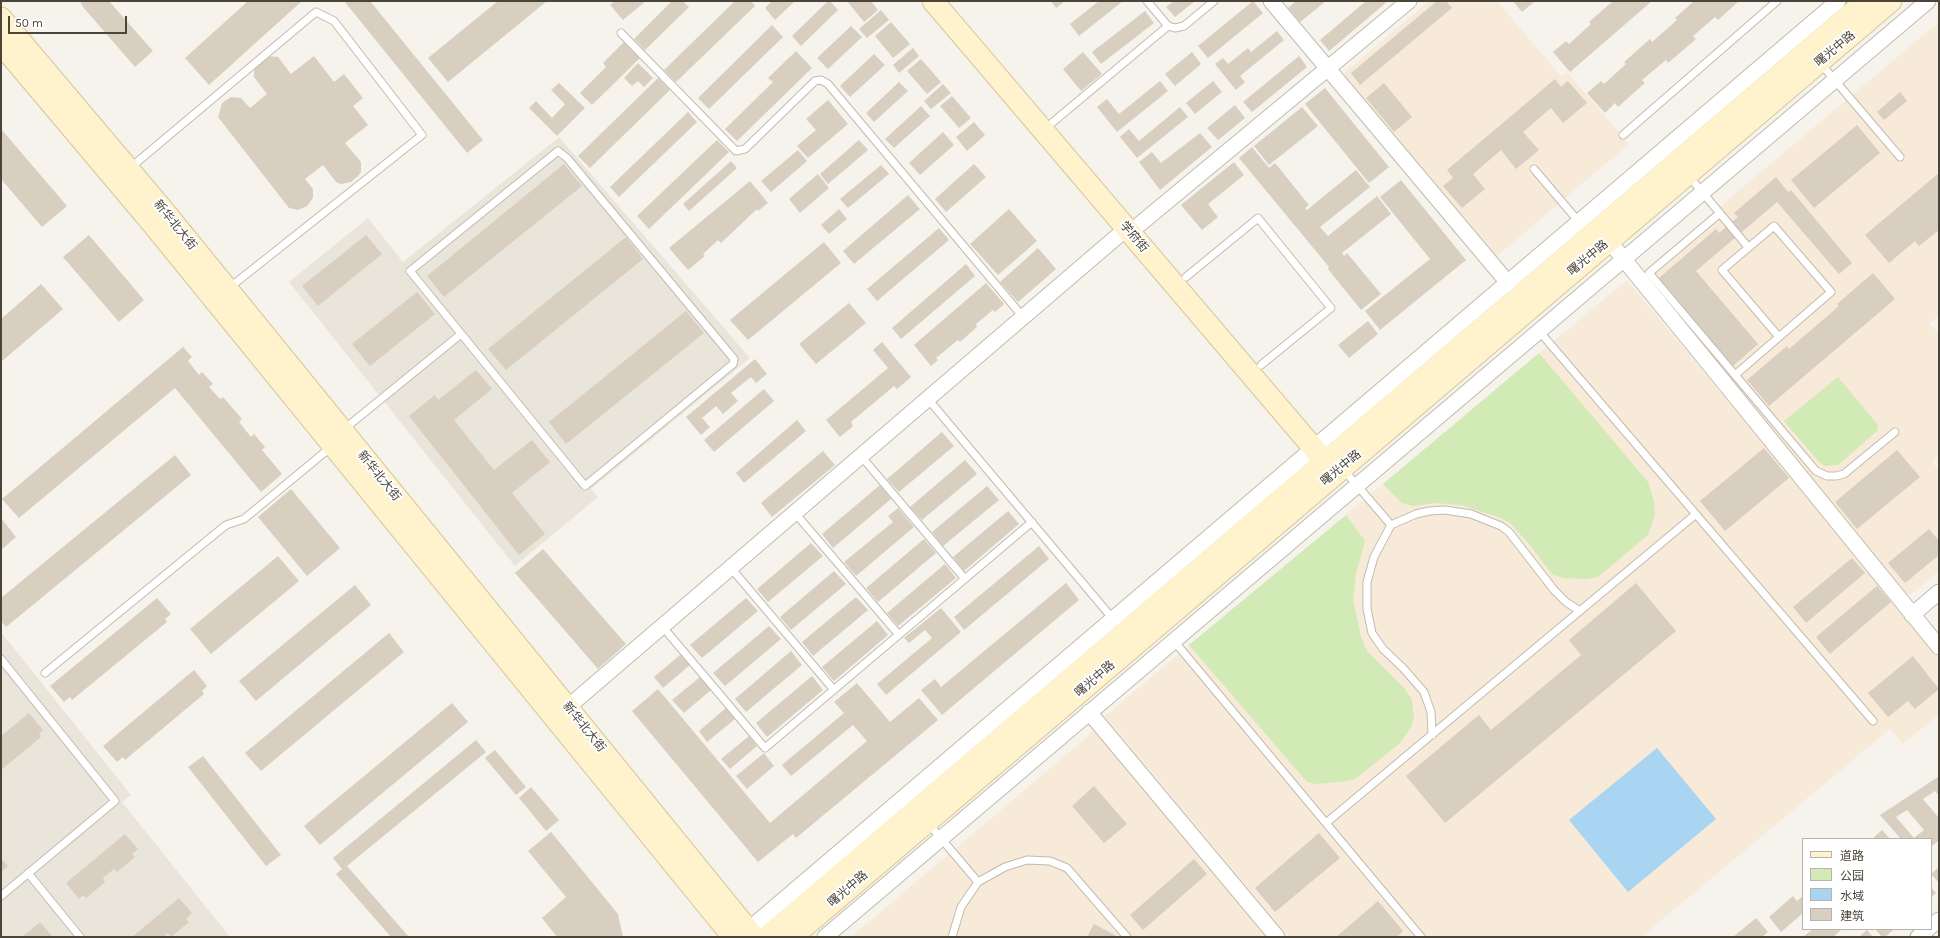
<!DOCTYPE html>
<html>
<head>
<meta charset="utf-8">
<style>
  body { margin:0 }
  #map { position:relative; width:1940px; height:938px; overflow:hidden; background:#f6f3ec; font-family:Karla,"Noto Sans SC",sans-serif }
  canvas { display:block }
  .frame { position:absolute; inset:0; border:2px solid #4b4439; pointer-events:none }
  .legend { position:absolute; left:1802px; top:838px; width:130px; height:92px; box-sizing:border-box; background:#fff; border:1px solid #b7b4b0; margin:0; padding:5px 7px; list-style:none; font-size:12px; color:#4b4439 }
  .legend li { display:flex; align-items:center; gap:8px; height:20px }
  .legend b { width:20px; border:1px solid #b7b4b0 }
  .scale { position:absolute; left:8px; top:16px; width:119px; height:18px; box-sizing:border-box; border:2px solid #4b4439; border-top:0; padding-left:5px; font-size:12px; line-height:14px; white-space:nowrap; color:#4b4439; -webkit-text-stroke:3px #fff; paint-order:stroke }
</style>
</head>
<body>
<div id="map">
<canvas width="1940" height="938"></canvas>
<div class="frame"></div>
<ul class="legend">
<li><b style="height:5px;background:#fff3cd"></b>道路</li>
<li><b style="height:11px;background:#d2eab5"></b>公园</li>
<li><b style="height:11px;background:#a9d4f2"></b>水域</li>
<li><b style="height:11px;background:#d8cfc1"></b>建筑</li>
</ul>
<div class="scale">50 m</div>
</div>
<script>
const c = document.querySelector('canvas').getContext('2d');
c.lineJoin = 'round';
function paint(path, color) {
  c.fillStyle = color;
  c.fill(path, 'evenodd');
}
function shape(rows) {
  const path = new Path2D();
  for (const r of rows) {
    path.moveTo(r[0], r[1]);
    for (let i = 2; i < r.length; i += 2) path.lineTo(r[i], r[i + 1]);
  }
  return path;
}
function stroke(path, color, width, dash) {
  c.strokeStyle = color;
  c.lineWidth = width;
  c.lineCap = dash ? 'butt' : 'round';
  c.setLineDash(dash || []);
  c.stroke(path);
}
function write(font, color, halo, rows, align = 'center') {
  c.font = font + ' Karla,"Noto Sans SC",sans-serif';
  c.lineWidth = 4;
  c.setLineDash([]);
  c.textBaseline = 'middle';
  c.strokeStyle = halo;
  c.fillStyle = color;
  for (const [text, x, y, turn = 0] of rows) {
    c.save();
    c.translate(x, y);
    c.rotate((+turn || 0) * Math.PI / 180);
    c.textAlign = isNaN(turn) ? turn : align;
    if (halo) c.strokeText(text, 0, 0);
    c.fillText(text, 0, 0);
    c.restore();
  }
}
paint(shape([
  [559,137,750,358,591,489,598,497,515,566,289,282,368,218,403,262],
  [1,632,131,795,122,802,230,937,1,937]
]), '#eae5da');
paint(shape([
  [1429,1,1497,1,1561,76,1567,72,1629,144,1497,256,1343,74],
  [1939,22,1939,315,1929,324,1939,333,1939,455,1932,462,1939,471,1939,571,1909,596,1641,273],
  [1627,280,1939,655,1939,714,1903,744,1890,729,1641,937,1289,937,1105,716],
  [1094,731,1268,937,851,937]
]), '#f7ead8');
paint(shape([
  [1539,353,1648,482,1654,501,1655,516,1648,535,1598,577,1586,579,1563,578,1552,574,1529,544,1510,523,1501,518,1461,505,1435,503,1413,506,1402,503,1383,484],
  [1838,377,1878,425,1877,431,1838,465,1825,466,1819,462,1784,421],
  [1346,515,1365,541,1356,574,1353,600,1361,637,1367,651,1405,689,1412,700,1414,718,1411,727,1400,743,1355,779,1341,782,1316,784,1307,782,1189,645]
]), '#d2eab5');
paint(shape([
  [1657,748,1716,819,1628,892,1569,820]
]), '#a9d4f2');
paint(shape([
  [80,1,109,1,153,51,135,67,83,7],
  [248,1,302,1,209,85,185,58],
  [344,1,370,1,483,140,467,153],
  [498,1,547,1,448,82,428,58],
  [615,1,646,1,623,20,610,5],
  [672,1,683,1,689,7,645,50,634,39],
  [735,1,751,1,755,6,676,82,664,70],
  [772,1,795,1,775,20,765,8],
  [828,1,830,1,838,10,801,46,792,36],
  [847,1,871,1,878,10,864,22],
  [1051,1,1065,1,1056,8],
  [1099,1,1123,1,1079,36,1070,24],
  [1174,1,1195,1,1175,17,1166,7],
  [1253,1,1263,13,1208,58,1198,46],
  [1296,1,1326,1,1300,22,1288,8],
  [1366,1,1388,1,1329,51,1320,40],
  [1437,1,1446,1,1452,8,1360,85,1351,73],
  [1513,1,1535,1,1522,12],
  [1613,1,1652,1,1570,72,1553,52,1566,41,1569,44,1591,24,1589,22],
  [1694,1,1739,1,1718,20,1715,17,1693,36,1696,39,1668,63,1666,60,1642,80,1645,83,1618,107,1615,103,1605,113,1587,93,1601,81,1604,84,1626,64,1624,62,1650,39,1652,42,1677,20,1675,18],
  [881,10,889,20,867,38,859,29],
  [1145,11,1154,23,1101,64,1092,52],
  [891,22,910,44,893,58,875,36],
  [772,25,783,37,709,109,698,98],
  [851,26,862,37,828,69,817,58],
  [1277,31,1284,40,1240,76,1245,82,1236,90,1215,64,1223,58,1228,64,1248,48,1251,52],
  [624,42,640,58,592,105,580,93,606,67,603,63],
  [913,48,919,56,899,73,893,65],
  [796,51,812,68,737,141,725,129,773,82,768,78],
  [1083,52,1102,74,1081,91,1063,69],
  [1192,52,1201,64,1175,86,1165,74],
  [874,54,885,65,850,97,840,86],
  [266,56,278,57,291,74,314,56,334,82,344,74,363,98,353,106,368,125,345,143,361,162,361,172,358,176,351,182,341,184,336,182,323,165,305,179,313,189,313,198,307,206,298,210,289,208,218,117,222,103,231,97,241,98,250,108,267,94,254,77,254,72,255,67],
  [1299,56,1307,67,1252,112,1243,102],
  [921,59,941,82,927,94,907,71],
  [638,63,653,78,644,87,638,81,632,86,624,78],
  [658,78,670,90,590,168,578,156],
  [1555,79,1561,87,1568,81,1587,103,1563,123,1551,108,1523,132,1539,150,1516,169,1501,150,1473,174,1485,189,1462,208,1443,186,1453,178,1447,170],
  [1160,81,1168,91,1117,132,1097,107,1107,99,1119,114],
  [1213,81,1222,92,1195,114,1186,103],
  [899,82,908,91,874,122,866,113],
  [559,83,585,108,557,136,529,108,536,101,552,118,565,104,551,90],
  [1384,83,1412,117,1394,132,1366,98],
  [943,84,951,93,931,109,924,101],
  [1325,88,1389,167,1369,183,1305,104],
  [1900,92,1907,101,1884,120,1877,112],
  [952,96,971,118,959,128,940,106],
  [828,100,848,124,808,158,797,146,816,130,806,119],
  [1235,105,1245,118,1218,140,1207,128],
  [921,106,930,116,894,148,885,139],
  [1180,107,1188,117,1137,158,1120,137,1129,129,1139,141],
  [1302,107,1318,126,1269,165,1254,146],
  [688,112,697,122,619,197,610,187],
  [974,122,985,135,967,151,956,137],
  [1857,125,1880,153,1814,208,1791,180],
  [1,129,67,206,42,227,1,179],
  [943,132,954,145,920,175,909,163],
  [1200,133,1212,147,1160,190,1139,162,1152,152,1161,163],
  [717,140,729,152,649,229,637,216],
  [859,140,868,150,828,184,820,174],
  [1252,147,1269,168,1275,163,1309,205,1305,208,1307,210,1356,170,1370,187,1320,227,1328,236,1377,196,1391,214,1342,253,1344,256,1347,253,1381,294,1361,310,1328,269,1329,267,1239,158],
  [798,150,807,161,771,192,761,181],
  [731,161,737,168,689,211,683,204],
  [1234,162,1244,175,1208,204,1218,217,1202,230,1181,205],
  [564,164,582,186,444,297,427,276],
  [974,164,986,177,946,212,935,199],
  [881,165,889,174,848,208,840,199],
  [1939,173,1939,230,1919,246,1915,241,1889,263,1865,235],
  [818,174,829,188,800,213,789,199],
  [1776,177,1788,192,1791,190,1852,263,1839,274,1777,202,1696,271,1758,344,1733,366,1659,278,1716,229,1719,233,1738,217,1734,213],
  [1401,180,1466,260,1380,330,1365,311,1430,259,1380,197],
  [750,181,768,203,758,211,757,209,721,243,718,240,703,254,705,256,688,270,669,248],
  [908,195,920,209,854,264,843,251],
  [839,209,847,219,829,234,821,225],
  [1009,209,1037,241,998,275,970,244],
  [939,228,949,240,877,301,867,289],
  [89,235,144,300,119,322,63,257],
  [366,235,382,254,318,306,302,286],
  [626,237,643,259,506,370,488,349],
  [824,242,841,263,748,340,730,320],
  [1038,248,1056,269,1018,302,1000,282],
  [966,264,975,276,901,339,892,328],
  [1873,273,1895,299,1769,406,1747,380,1787,346,1789,349,1839,306,1837,304],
  [986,283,1004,304,995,312,993,310,976,324,977,327,960,342,958,340,936,358,938,360,931,366,914,345],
  [41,284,63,309,1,362,1,319],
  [417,292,435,314,370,366,352,344],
  [849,303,866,323,816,364,799,344],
  [686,311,704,333,566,444,549,422],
  [1368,321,1378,334,1349,358,1338,345],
  [882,342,911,377,897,389,894,386,851,422,853,426,840,437,826,420,888,368,873,350],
  [183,347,192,357,188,361,199,375,202,372,213,384,209,387,220,399,223,397,242,419,239,422,251,437,254,434,265,447,262,450,282,474,261,492,175,388,19,518,2,499],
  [755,359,767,374,756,383,751,377,731,393,738,401,723,414,716,406,702,418,710,427,701,435,686,417],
  [476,370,492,389,454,420,494,470,532,440,550,462,512,493,545,534,519,555,409,416,435,395,438,400],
  [764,389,774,401,714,452,704,440],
  [797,420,806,431,744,483,736,473],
  [942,432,954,446,899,492,887,479],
  [1764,448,1789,478,1725,531,1700,501],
  [1897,450,1920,477,1857,529,1835,502],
  [823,451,835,465,772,517,761,503],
  [175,455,191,475,6,627,1,621,1,598],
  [965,460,977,474,922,520,910,507],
  [880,485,891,499,833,548,822,534],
  [987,486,999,500,943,546,932,532],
  [291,489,340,548,307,576,258,517],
  [898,508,914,527,856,576,844,562,893,522,888,516],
  [1008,511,1019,524,964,571,953,557],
  [1,518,16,537,1,550],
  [1929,529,1939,541,1939,555,1905,583,1888,563],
  [924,539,936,553,878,602,866,588],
  [811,543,823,556,768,602,757,589],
  [1039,546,1049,559,964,630,954,617],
  [543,549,626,644,598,669,515,573],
  [278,556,299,581,211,654,190,629],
  [1852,558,1865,573,1806,623,1793,607],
  [945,564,956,578,898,626,887,613],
  [834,571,846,584,791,630,780,617],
  [1066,583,1079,600,942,715,921,690,935,679,941,687],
  [1636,583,1676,631,1445,823,1406,776,1479,715,1491,730,1581,655,1569,640],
  [355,585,371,605,256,701,239,681],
  [1877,586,1891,602,1830,654,1816,637],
  [856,597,868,610,813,656,802,642],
  [157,598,171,614,165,619,167,622,72,700,70,697,64,702,50,686],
  [746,598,758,611,702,658,690,645],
  [941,608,961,632,886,695,877,684,932,638,925,630,909,643,904,638],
  [877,621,888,635,834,681,822,667],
  [769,626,781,639,725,686,713,673],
  [389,633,404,652,261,771,245,753],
  [791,651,802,665,746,712,735,699],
  [681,654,690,665,663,688,654,677],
  [1913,656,1939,689,1915,709,1908,701,1888,717,1868,693],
  [194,670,207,686,202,691,204,694,125,760,123,757,117,762,103,746],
  [812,676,823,690,767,737,756,723],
  [700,677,711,690,684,713,672,700],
  [857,683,890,722,919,698,938,720,796,838,793,834,758,862,632,711,658,689,770,823,867,741,853,725,791,776,782,765,844,713,834,702],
  [452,703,468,722,320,845,304,826],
  [726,708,735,719,707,742,699,731],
  [29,713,43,730,39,734,41,737,1,770,1,736],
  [749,736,757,746,730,769,721,759],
  [476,740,486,752,347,866,409,937,391,937,336,874,342,869,333,858],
  [495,750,526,787,516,795,485,758],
  [764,753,774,766,747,789,736,776],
  [203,756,281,855,266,866,188,767],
  [1938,777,1939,796,1935,791,1923,799,1939,818,1939,840,1931,847,1931,839,1901,839,1880,815],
  [1907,810,1924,830,1914,838,1896,817],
  [1094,786,1127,824,1104,843,1072,806],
  [531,787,559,820,546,831,519,798],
  [1882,830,1890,839,1872,839],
  [551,832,618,914,623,937,557,937,542,918,566,897,528,851],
  [1319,833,1340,858,1275,912,1255,888],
  [125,834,138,849,132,854,135,857,117,872,114,869,103,878,105,882,86,898,83,895,79,899,66,883],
  [1,858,8,866,1,872],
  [1194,859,1207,874,1143,930,1130,915],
  [1939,867,1939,883,1931,874],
  [1931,887,1936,893,1931,898],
  [1793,896,1797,901,1803,896,1803,913,1781,932,1769,917],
  [179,898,192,913,186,919,189,922,171,937,168,933,164,937,132,937],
  [1378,901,1403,931,1397,937,1336,937],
  [1756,918,1768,932,1762,937,1733,937],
  [40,922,53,937,22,937],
  [1094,924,1115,935,1115,937,1087,937],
  [1813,929,1842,929,1833,937,1803,937],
  [1875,929,1894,929,1885,937,1882,937],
  [1867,930,1873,937,1859,937]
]), '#d8cfc1');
const lane = shape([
  [1147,1,1168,26,1175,28,1184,26,1214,1],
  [621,33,736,151,745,149,815,81,821,80,828,84,1023,317],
  [1821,64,1900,157],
  [1053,122,1168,26],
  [1623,135,1777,1],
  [558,151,567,158,734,359,733,364,585,486,410,271,558,151],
  [130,168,316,12,334,21,422,135,229,288],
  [1534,169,1579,222],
  [1688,175,1748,247],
  [1720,213,1649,273,1816,471,1827,476,1836,476,1844,474,1895,432],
  [1186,277,1258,218,1331,308,1261,365],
  [1539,331,1873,721],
  [1735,375,1831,292,1774,226,1722,270,1779,337],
  [928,399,1113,619],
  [343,430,461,334],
  [861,456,965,579],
  [1343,469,1391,525],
  [795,513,899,635],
  [731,568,834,690],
  [662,626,765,748,1032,522],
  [1174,641,1421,937],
  [1,659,115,801,1,896],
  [45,673,226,525,244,519,331,447],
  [1432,735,1431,712,1424,692,1403,668,1383,649,1372,633,1367,609,1367,582,1374,557,1391,525,1416,514,1429,511,1445,510,1471,514,1501,526,1509,532,1554,590,1566,602,1580,611],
  [928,823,978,882],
  [1326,823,1696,514],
  [28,873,80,937],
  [952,937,961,907,978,882,1005,867,1027,860,1050,861,1067,868,1127,937]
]);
const street = shape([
  [1271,1,1514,290],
  [1140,224,1409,1],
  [1609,241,1939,647],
  [1912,615,1939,592],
  [568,707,1127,228],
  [1089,712,1277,937],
  [1931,926,1939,920],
  [741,936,1838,1],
  [825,937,1928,1],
  [1918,937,1928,929]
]);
const secondary = shape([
  [933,1,1333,471],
  [1,18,164,211,754,937],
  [1,44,151,222,733,937],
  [767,937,1866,1],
  [792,937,1891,1]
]);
stroke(lane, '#c2bbae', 9);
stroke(street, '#c2bbae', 17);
stroke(secondary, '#d6c79b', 23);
stroke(lane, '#fff', 7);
stroke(street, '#fff', 15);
stroke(secondary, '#fff3cd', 21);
write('12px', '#4b4439', '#fff', [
  ["曙光中路",1835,49,-40],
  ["新华北大街",175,225,51],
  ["学府街",1134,237,50],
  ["曙光中路",1588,258,-40],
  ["曙光中路",1341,468,-40],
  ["新华北大街",379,476,51],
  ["曙光中路",1095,679,-41],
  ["新华北大街",584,727,51],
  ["曙光中路",848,889,-41]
]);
</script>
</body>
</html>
